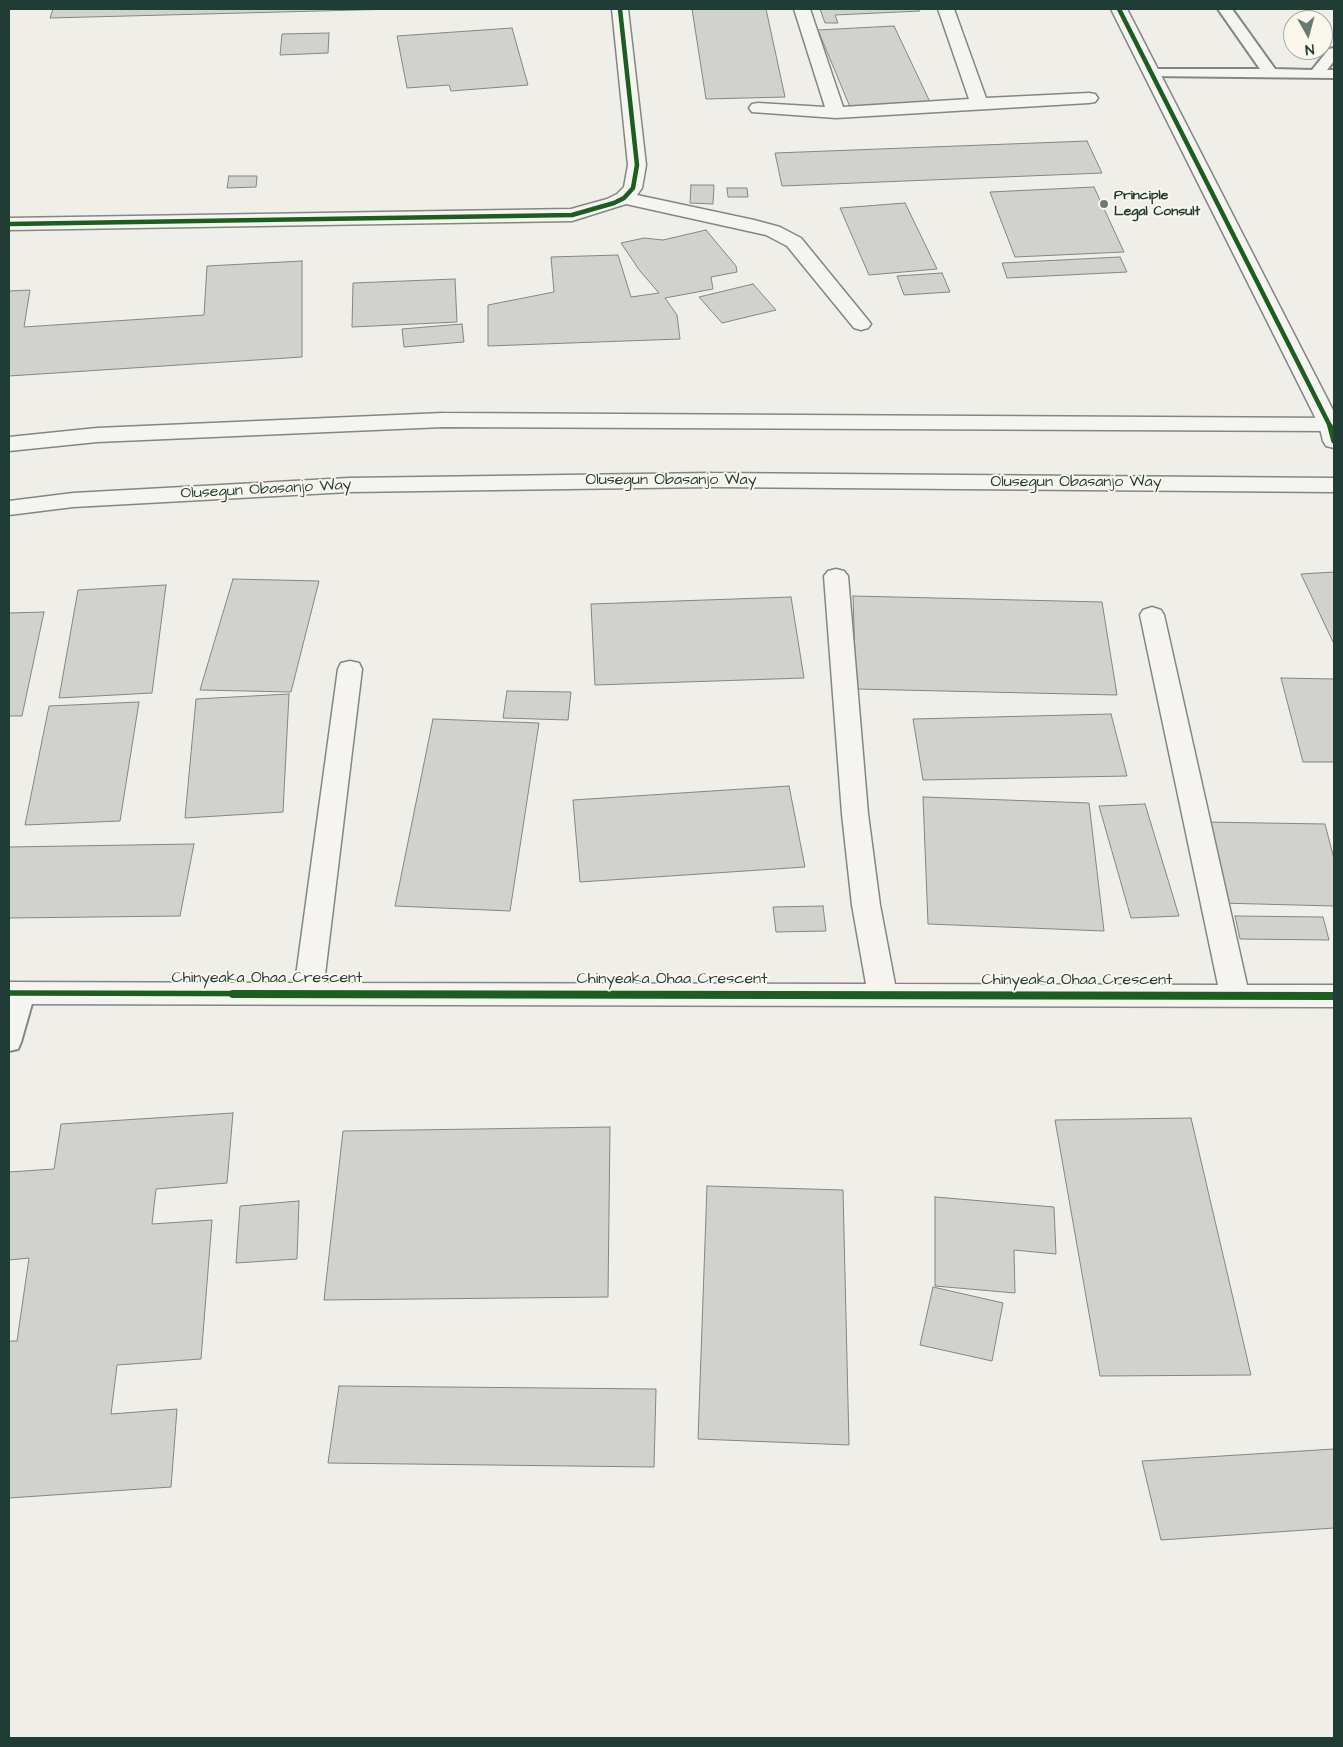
<!DOCTYPE html>
<html>
<head>
<meta charset="utf-8">
<style>
  body { margin:0 }
  #map { position:relative; width:1343px; height:1747px; overflow:hidden; background:#efeee8; font-family:"Architects Daughter",sans-serif }
  canvas { display:block }
  .frame { position:absolute; inset:0; border:10px solid #1f3d34; pointer-events:none }
  .north { position:absolute; left:1283px; top:10px; width:50px; height:50px; box-sizing:border-box; background:#fbf7ec; border:1px solid #a3ada2; border-radius:50%; rotate:173deg; font-size:14px; font-weight:700; line-height:20px; text-align:center; color:#1f3d34 }
  .north::after { content:''; display:block; margin:auto; width:18px; height:22px; background:#687b73; clip-path:polygon(50% 0,100% 100%,50% 72%,0 100%) }
</style>
</head>
<body>
<div id="map">
<canvas width="1343" height="1747"></canvas>
<div class="frame"></div>
<div class="north">N</div>
</div>
<script>
const c = document.querySelector('canvas').getContext('2d');
c.lineJoin = 'round';
function paint(path, color) {
  c.fillStyle = color;
  c.fill(path, 'evenodd');
}
function shape(rows) {
  const path = new Path2D();
  for (const r of rows) {
    path.moveTo(r[0], r[1]);
    for (let i = 2; i < r.length; i += 2) path.lineTo(r[i], r[i + 1]);
  }
  return path;
}
function stroke(path, color, width, dash) {
  c.strokeStyle = color;
  c.lineWidth = width;
  c.lineCap = dash ? 'butt' : 'round';
  c.setLineDash(dash || []);
  c.stroke(path);
}
function write(font, color, halo, rows, align = 'center') {
  c.font = font + ' "Architects Daughter",sans-serif';
  c.lineWidth = 4;
  c.setLineDash([]);
  c.textBaseline = 'middle';
  c.strokeStyle = halo;
  c.fillStyle = color;
  for (const [text, x, y, turn = 0] of rows) {
    c.save();
    c.translate(x, y);
    c.rotate((+turn || 0) * Math.PI / 180);
    c.textAlign = isNaN(turn) ? turn : align;
    if (halo) c.strokeText(text, 0, 0);
    c.fillText(text, 0, 0);
    c.restore();
  }
}
const building = shape([
  [53,9,396,9,50,18,53,9],
  [692,9,766,9,785,97,706,99,692,9],
  [820,9,919,9,920,11,835,15,838,23,825,23,820,9],
  [894,26,930,102,850,107,818,30,894,26],
  [512,28,528,85,451,91,449,85,407,88,397,36,512,28],
  [329,33,328,53,280,55,282,34,329,33],
  [1087,141,1102,173,782,186,775,153,1087,141],
  [229,176,257,176,256,187,227,188,229,176],
  [691,185,714,185,713,204,690,203,691,185],
  [1094,187,1124,252,1015,257,990,192,1094,187],
  [727,188,747,188,748,197,728,197,727,188],
  [905,203,937,269,869,275,840,208,905,203],
  [706,230,736,266,737,272,711,277,713,289,665,298,677,315,680,339,488,346,488,305,554,292,551,257,618,255,631,297,659,293,640,271,621,243,644,238,663,240,706,230],
  [1120,257,1127,272,1007,278,1002,263,1120,257],
  [302,261,302,357,9,376,9,291,30,290,24,327,204,315,207,266,302,261],
  [942,273,950,292,904,295,897,276,942,273],
  [455,279,457,322,352,327,353,283,455,279],
  [753,284,776,310,722,323,699,297,753,284],
  [462,324,464,342,404,347,402,329,462,324],
  [1334,572,1334,644,1301,574,1334,572],
  [233,579,319,581,291,692,200,690,233,579],
  [166,585,152,693,59,698,78,590,166,585],
  [853,596,1102,602,1117,695,856,689,853,596],
  [791,597,804,678,595,685,591,604,791,597],
  [44,612,22,716,9,716,9,613,44,612],
  [1281,678,1334,679,1334,762,1303,762,1281,678],
  [507,691,571,692,568,720,503,718,507,691],
  [289,694,283,812,185,818,196,699,289,694],
  [139,702,120,821,25,825,49,706,139,702],
  [1111,714,1127,776,923,780,913,719,1111,714],
  [433,719,539,723,510,911,395,906,433,719],
  [789,786,805,867,580,882,573,800,789,786],
  [923,797,1089,803,1104,931,928,924,923,797],
  [1145,804,1179,916,1131,918,1099,806,1145,804],
  [1203,822,1325,824,1334,859,1334,906,1220,903,1203,822],
  [194,844,180,916,9,918,9,847,194,844],
  [823,906,826,931,776,932,773,907,823,906],
  [1235,916,1323,917,1329,940,1240,939,1235,916],
  [233,1113,227,1183,156,1189,152,1224,212,1220,201,1359,117,1365,111,1414,177,1409,171,1487,9,1498,9,1341,17,1341,29,1258,9,1260,9,1172,54,1169,61,1124,233,1113],
  [1191,1118,1251,1375,1100,1376,1055,1120,1191,1118],
  [610,1127,608,1297,324,1300,343,1131,610,1127],
  [707,1186,843,1190,849,1445,698,1439,707,1186],
  [935,1197,1054,1207,1056,1254,1014,1250,1015,1293,935,1286,935,1197],
  [299,1201,297,1259,236,1263,240,1206,299,1201],
  [933,1287,1003,1303,992,1361,920,1345,933,1287],
  [339,1386,656,1389,654,1467,328,1463,339,1386],
  [1334,1449,1334,1528,1161,1540,1142,1461,1334,1449]
]);
paint(building, '#d1d1cd');
stroke(building, '#828783', 1);
const service = shape([
  [1218,9,1232,9,1275,69,1312,70,1329,49,1334,48,1334,61,1327,70,1334,70,1334,78,1147,76,1145,73,1147,70,1152,69,1260,69,1218,9],
  [23,984,31,987,35,993,21,1042,18,1049,9,1051,9,1001,15,987,23,984]
]);
const minor = shape([
  [612,9,628,9,646,165,642,188,637,195,754,220,780,227,801,238,868,320,871,324,868,328,861,330,854,328,787,246,766,235,626,204,572,221,9,230,9,218,571,209,607,199,617,194,624,187,628,165,612,9],
  [794,9,810,9,843,107,969,99,938,9,954,9,986,98,1089,93,1095,94,1098,98,1095,102,1089,103,836,118,752,112,749,108,752,104,758,103,825,107,794,9],
  [1111,9,1127,9,1334,412,1334,448,1326,446,1323,441,1319,425,1111,9],
  [836,569,844,571,848,576,868,814,880,905,895,984,1218,985,1140,615,1143,610,1152,607,1161,610,1164,615,1247,985,1334,985,1334,1007,9,1004,9,982,295,983,338,669,341,663,350,661,359,663,362,669,324,983,866,984,852,905,842,814,824,576,828,571,836,569]
]);
const secondary = shape([
  [443,413,1334,418,1334,431,443,427,97,442,9,451,9,437,97,428,443,413],
  [712,473,1334,478,1334,492,712,487,349,492,73,507,9,515,9,501,73,493,349,478,712,473]
]);
stroke(service, '#828783', 4);
stroke(minor, '#828783', 3);
stroke(secondary, '#828783', 3);
paint(service, '#f5f4f0');
paint(minor, '#f5f4f0');
paint(secondary, '#f5f4f0');
stroke(shape([
  [1119,9,1331,428],
  [9,224,572,215,614,203,624,198,633,188,637,165,620,9]
]), '#1b5e20', 4.5);
stroke(shape([
  [1330,426,1334,441],
  [9,993,785,995]
]), '#1b5e20', 5.5);
stroke(shape([
  [233,994,1334,996]
]), '#1b5e20', 8);
for (const [x, y, r, color] of [
  [1104,204,5,"#687b73"]
]) {
  const dot = new Path2D();
  dot.arc(x, y, r, 0, 2 * Math.PI);
  c.fillStyle = color;
  c.fill(dot);
  stroke(dot, '#fbf7ec', 2);
}
write('bold 14px', '#1f3d34', '#fbf7ec', [
  ["Principle",1114,196],
  ["Legal Consult",1114,212]
], 'left');
write('16px', '#1f3d34', '#fbf7ec', [
  ["Olusegun Obasanjo Way",671,481],
  ["Olusegun Obasanjo Way",1076,483],
  ["Olusegun Obasanjo Way",266,490,-3],
  ["Chinyeaka Ohaa Crescent",267,979],
  ["Chinyeaka Ohaa Crescent",672,980],
  ["Chinyeaka Ohaa Crescent",1077,981]
]);
</script>
</body>
</html>
